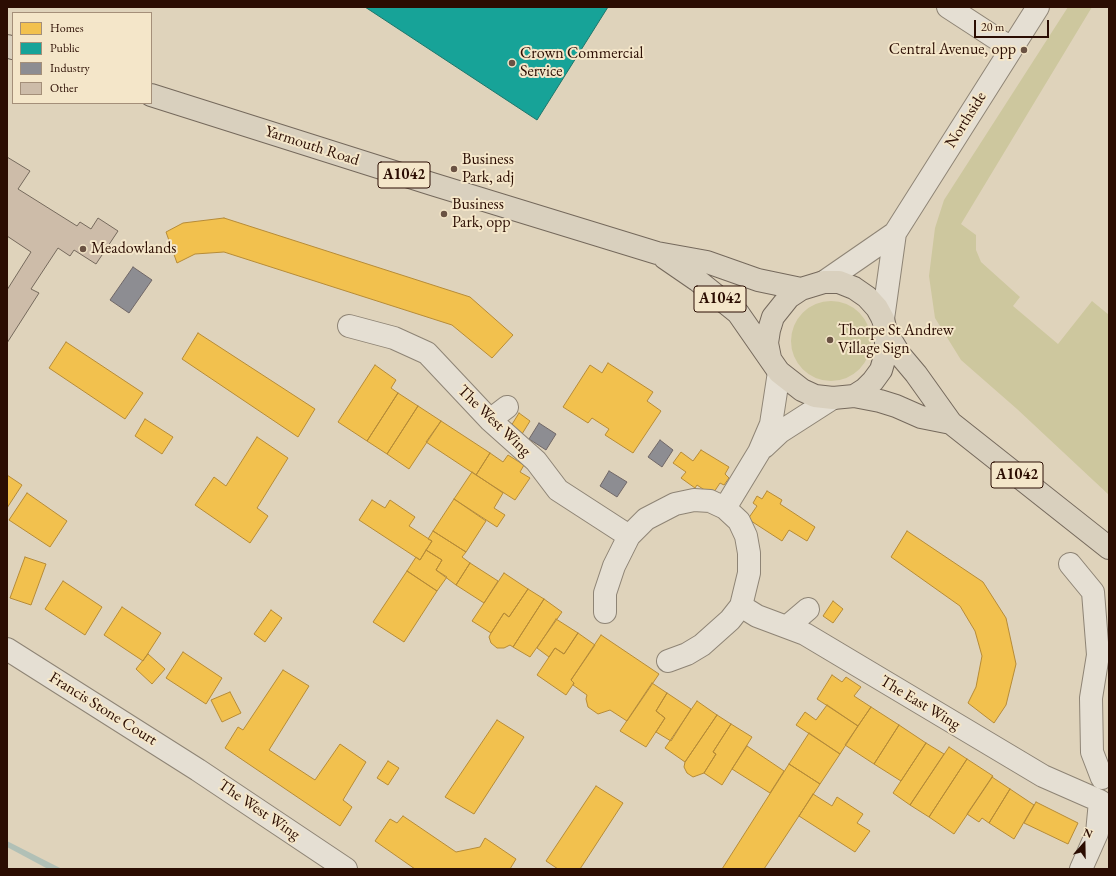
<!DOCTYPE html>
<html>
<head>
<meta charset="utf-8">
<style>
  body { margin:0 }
  #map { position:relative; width:1116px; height:876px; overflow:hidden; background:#dfd3bb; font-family:"EB Garamond",serif }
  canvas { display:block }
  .frame { position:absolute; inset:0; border:8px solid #2b0d02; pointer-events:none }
  .legend { position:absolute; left:12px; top:12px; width:140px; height:92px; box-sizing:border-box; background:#f4e6c9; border:1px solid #a48f79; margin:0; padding:5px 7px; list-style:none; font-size:12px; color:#2b0d02 }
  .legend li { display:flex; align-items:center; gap:8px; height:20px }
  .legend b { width:20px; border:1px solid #a48f79 }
  .north { position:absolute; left:1064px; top:824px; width:40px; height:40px; -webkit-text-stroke:3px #f4e6c9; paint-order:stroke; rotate:20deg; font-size:11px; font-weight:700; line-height:16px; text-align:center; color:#2b0d02 }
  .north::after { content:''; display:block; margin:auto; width:14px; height:18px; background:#2b0d02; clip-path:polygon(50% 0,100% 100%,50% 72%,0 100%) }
  .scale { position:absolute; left:974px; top:20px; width:75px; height:18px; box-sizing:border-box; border:2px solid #2b0d02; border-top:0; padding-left:5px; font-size:12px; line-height:14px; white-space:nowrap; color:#2b0d02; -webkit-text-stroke:3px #f4e6c9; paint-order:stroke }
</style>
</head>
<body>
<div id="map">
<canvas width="1116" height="876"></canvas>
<div class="frame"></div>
<ul class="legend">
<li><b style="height:11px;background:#f2c14e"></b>Homes</li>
<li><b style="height:11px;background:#17a398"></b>Public</li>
<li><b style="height:11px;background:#8d8d92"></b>Industry</li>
<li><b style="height:11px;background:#cdbca9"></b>Other</li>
</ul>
<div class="north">N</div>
<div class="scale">20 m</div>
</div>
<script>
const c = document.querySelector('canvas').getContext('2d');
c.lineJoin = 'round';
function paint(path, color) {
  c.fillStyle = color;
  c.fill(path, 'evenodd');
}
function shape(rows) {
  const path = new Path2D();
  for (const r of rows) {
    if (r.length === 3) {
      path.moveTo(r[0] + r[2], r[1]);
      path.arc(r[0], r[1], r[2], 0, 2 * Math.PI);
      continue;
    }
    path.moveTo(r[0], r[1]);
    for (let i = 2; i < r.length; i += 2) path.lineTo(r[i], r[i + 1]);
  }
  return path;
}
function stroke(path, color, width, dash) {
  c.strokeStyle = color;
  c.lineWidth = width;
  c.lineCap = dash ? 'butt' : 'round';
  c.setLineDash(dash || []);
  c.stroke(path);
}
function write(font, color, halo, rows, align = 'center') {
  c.font = font + ' "EB Garamond",serif';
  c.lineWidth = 4;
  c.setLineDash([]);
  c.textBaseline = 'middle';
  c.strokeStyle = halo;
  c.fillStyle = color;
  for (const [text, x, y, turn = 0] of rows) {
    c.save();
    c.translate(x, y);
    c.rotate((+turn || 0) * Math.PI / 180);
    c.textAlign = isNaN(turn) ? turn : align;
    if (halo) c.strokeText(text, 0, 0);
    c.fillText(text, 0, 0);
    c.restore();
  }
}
paint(shape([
  [1068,7,1092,7,961,224,976,235,976,250,981,262,1020,297,1013,306,1058,344,1092,301,1109,315,1109,495,1017,409,961,360,935,318,929,276,935,228,944,200],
  [831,341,40]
]), '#cdc79e');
paint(shape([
  [7,841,62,869,48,869,7,847]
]), '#b1c0b6');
const homes = shape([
  [224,218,470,297,513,335,492,358,452,325,224,252,195,254,177,263,166,232,183,223,224,218],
  [198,333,315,409,298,437,182,359,198,333],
  [66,342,143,393,125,419,49,368,66,342],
  [608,363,653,392,647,401,661,411,633,453,605,435,609,429,592,418,588,423,563,407,590,365,602,373,608,363],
  [375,365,396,380,391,388,398,393,367,441,338,422,375,365],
  [398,393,418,406,387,454,367,441,398,393],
  [418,406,441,421,409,469,387,454,418,406],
  [519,413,530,421,522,434,511,426,519,413],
  [145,419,173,437,162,454,135,436,145,419],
  [441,421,490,453,476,475,426,442,441,421],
  [257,437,288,458,257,508,268,516,250,543,195,505,214,477,226,486,257,437],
  [701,450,729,467,725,474,729,478,724,485,720,483,712,495,697,485,695,488,681,478,686,472,673,463,681,452,693,461,701,450],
  [490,453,503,462,508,455,524,465,520,472,530,478,515,500,476,475,490,453],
  [472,472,503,493,494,508,505,515,497,527,454,499,472,472],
  [7,475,22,485,7,508,7,475],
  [767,491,782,500,780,504,815,527,807,541,789,530,782,541,748,519,757,506,753,503,757,496,762,499,767,491],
  [27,493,67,521,50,547,9,520,27,493],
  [454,499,486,521,466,552,433,531,454,499],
  [372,500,385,508,390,500,415,517,409,526,432,541,420,560,359,520,372,500],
  [433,531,466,552,462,557,470,563,456,585,436,570,442,560,426,550,432,541,428,539,433,531],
  [907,531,983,582,1006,618,1016,664,1006,705,994,723,968,703,976,687,982,656,975,631,960,606,891,557,907,531],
  [426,550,442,560,436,570,447,577,437,591,407,571,416,557,420,560,426,550],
  [25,557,46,564,31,605,10,598,25,557],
  [470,563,498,581,484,603,456,585,470,563],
  [407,571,437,591,404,642,373,622,407,571],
  [504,573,528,589,509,617,504,613,491,633,472,621,504,573],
  [63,581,102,607,85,635,45,609,63,581],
  [528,589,544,599,513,647,510,645,504,648,497,648,491,643,489,637,491,633,504,613,509,617,528,589],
  [544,599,562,612,530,657,513,647,544,599],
  [833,601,843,609,833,623,823,616,833,601],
  [122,607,161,633,143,661,104,635,122,607],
  [271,610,282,618,265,642,254,634,271,610],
  [556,619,578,633,564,654,555,648,549,657,537,648,556,619],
  [578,633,595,645,571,680,574,683,566,695,537,675,555,648,564,654,578,633],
  [601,635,659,674,627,721,610,710,598,714,588,707,586,699,587,695,573,685,574,683,571,680,601,635],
  [183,652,222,678,206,704,166,678,183,652],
  [148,654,165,669,152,684,136,669,148,654],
  [283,670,309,686,269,750,315,780,340,744,366,762,343,800,352,807,340,826,225,748,238,727,243,730,283,670],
  [832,675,842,682,846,677,861,687,854,696,871,707,858,726,817,699,832,675],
  [652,683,667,693,656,711,665,718,646,747,620,731,652,683],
  [230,692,241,713,222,722,211,700,230,692],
  [667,693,691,709,671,741,656,732,665,718,656,711,667,693],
  [697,701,717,715,685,762,665,748,697,701],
  [827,705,858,726,840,754,796,725,805,712,816,720,827,705],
  [871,707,899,725,874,764,845,745,871,707],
  [717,715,731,724,713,752,716,754,704,773,693,777,687,773,684,767,685,762,717,715],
  [497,720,524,737,474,814,445,797,497,720],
  [731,724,752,737,722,785,704,773,716,754,713,752,731,724],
  [899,725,926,743,901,781,874,764,899,725],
  [809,733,840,754,820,784,789,764,809,733],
  [926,743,944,754,910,805,893,793,926,743],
  [747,746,784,771,770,793,732,769,747,746],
  [949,747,967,759,929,817,910,805,949,747],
  [967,759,993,776,954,834,929,817,967,759],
  [388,761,399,768,388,785,377,778,388,761],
  [789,764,820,784,764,869,722,869,789,764],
  [992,777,1010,789,989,823,982,818,979,822,967,814,992,777],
  [596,786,623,803,580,869,558,869,546,861,596,786],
  [1010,789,1034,805,1014,839,989,823,1010,789],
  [813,794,832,806,837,797,863,814,857,823,870,831,855,852,799,816,813,794],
  [1036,802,1078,823,1068,844,1024,823,1036,802],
  [403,816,456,852,480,847,485,838,516,859,510,869,415,869,375,841,390,819,397,823,403,816]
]);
paint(homes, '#f2c14e');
stroke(homes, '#b68b37', 1);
const public = shape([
  [365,7,608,7,537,120,365,7]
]);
paint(public, '#17a398');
stroke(public, '#1d766b', 1);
const industry = shape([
  [133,267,152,280,129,313,110,300,133,267],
  [539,423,556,434,546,450,529,439,539,423],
  [660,440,673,450,662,467,648,457,660,440],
  [609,471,627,482,617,497,600,486,609,471]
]);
paint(industry, '#8d8d92');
stroke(industry, '#706767', 1);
const building = shape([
  [7,157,30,171,18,189,77,226,80,222,91,229,98,218,118,231,96,264,74,250,70,256,58,248,31,289,39,293,7,343,7,290,31,252,7,236,7,157]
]);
paint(building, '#cdbca9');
stroke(building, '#75695c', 1);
const minor = shape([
  [948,7,1011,48],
  [824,282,895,233,1038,7],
  [883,319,895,233],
  [349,326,394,338,427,353,490,420,536,461,558,490,629,536],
  [490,420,507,407],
  [764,447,780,432,833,398],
  [725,508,759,452,771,424,779,372],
  [1070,564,1093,592,1098,655,1091,698,1092,752,1102,778],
  [741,606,757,616,805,634,1043,776,1100,801,1097,833,1081,869],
  [605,612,605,593,614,566,629,536,646,519,675,504,694,500,710,501,725,508,739,521,746,536,749,553,749,573,741,606,730,620,702,645,687,654,668,661],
  [788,626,808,609],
  [7,649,198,770,346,869]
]);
const highway = shape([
  [7,46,13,48],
  [151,95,432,184,657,253,707,262,758,280,801,289],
  [665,258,697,280,738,313,779,372,802,390,815,396,833,398,854,396,880,401,896,406,921,417,951,423],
  [886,332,900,355,916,374,951,423,1109,548],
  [770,358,767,343,769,330,773,317,789,297,801,289,824,282,839,282,854,288,867,297,877,308,883,319,886,332,886,353,881,370,873,381,865,389,854,396]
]);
stroke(minor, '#8e8475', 24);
stroke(highway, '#75695c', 24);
stroke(minor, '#e5dfd3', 22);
stroke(highway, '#d9d0be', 22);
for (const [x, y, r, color] of [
  [1024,50,4,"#6a5243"],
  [512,63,4,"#6a5243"],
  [454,169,4,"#6a5243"],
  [444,214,4,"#6a5243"],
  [83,249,4,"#6a5243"],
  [830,340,4,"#6a5243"]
]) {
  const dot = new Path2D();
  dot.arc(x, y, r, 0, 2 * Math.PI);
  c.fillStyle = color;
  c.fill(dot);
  stroke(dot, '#f4e6c9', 1.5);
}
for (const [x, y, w] of [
  [404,175,52],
  [720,299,52],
  [1017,475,52]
]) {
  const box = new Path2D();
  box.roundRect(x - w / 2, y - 13, w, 26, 3);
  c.fillStyle = '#f4e6c9';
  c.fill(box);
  stroke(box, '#2b0d02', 1);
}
write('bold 15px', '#2b0d02', null, [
  ["A1042",404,175],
  ["A1042",720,299],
  ["A1042",1017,475]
]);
write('16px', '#2b0d02', '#f4e6c9', [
  ["Central Avenue, opp",1016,50,"right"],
  ["Crown Commercial",520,54],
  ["Service",520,72],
  ["Business",462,160],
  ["Park, adj",462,178],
  ["Business",452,205],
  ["Park, opp",452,223],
  ["Meadowlands",91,249],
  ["Thorpe St Andrew",838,331],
  ["Village Sign",838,349]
], 'left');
write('16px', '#2b0d02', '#f4e6c9', [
  ["Northside",966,120,-58],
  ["Yarmouth Road",312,146,18],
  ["The West Wing",494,421,44],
  ["The East Wing",920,703,31],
  ["Francis Stone Court",103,709,32],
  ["The West Wing",259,810,34]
]);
</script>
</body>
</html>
